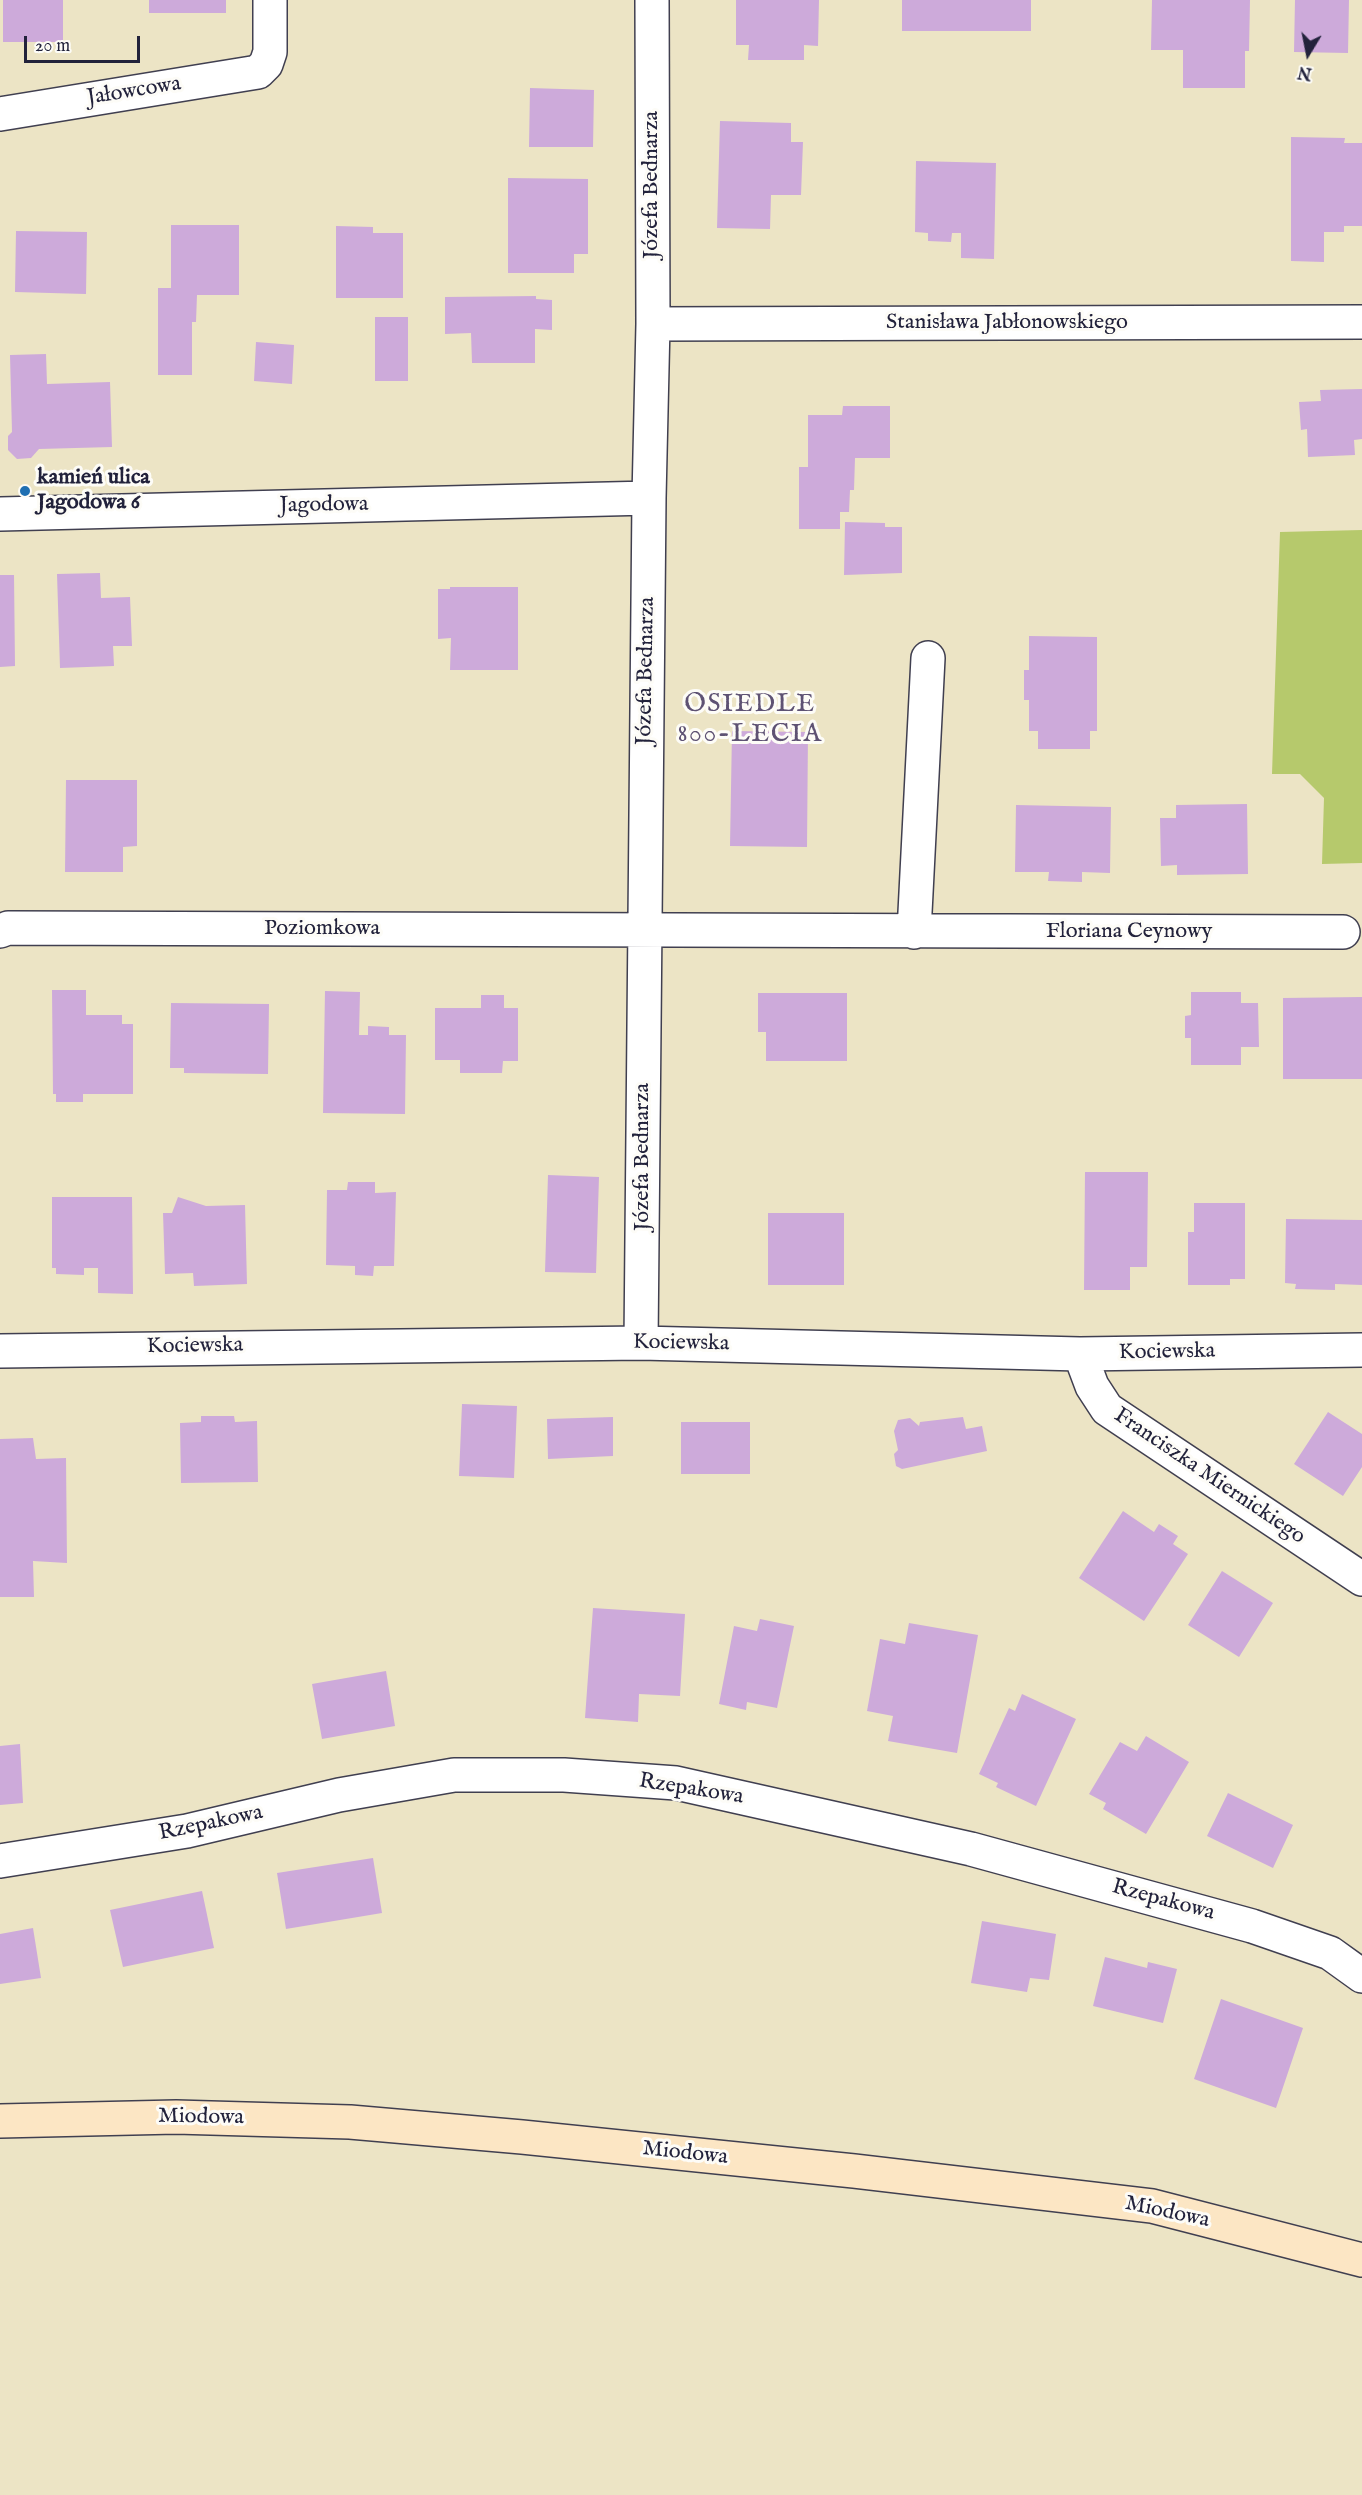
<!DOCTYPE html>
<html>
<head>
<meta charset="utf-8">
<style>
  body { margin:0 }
  #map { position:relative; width:1362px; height:2495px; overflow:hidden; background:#ece4c5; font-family:"IM FELL English",serif }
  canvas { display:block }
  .north { position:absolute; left:1278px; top:24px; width:60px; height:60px; -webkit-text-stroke:4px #fdfcf7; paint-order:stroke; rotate:190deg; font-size:16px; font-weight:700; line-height:24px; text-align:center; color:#22223b }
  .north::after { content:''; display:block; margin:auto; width:21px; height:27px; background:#22223b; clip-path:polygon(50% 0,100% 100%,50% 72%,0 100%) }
  .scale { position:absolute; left:24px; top:36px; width:116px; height:27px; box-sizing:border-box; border:3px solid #22223b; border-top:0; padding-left:8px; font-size:18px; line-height:21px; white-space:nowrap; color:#22223b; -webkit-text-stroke:4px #fdfcf7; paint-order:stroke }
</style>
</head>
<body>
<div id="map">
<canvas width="1362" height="2495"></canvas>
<div class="north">N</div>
<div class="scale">20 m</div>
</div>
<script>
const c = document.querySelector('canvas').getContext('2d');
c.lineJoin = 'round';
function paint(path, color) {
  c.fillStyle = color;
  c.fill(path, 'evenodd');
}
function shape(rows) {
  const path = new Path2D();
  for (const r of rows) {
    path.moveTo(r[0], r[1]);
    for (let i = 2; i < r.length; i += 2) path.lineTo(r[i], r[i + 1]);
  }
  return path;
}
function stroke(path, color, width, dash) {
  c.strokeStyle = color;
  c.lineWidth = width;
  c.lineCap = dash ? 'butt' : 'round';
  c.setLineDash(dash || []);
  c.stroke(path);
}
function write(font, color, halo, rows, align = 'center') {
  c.font = font + ' "IM FELL English",serif';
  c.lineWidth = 6;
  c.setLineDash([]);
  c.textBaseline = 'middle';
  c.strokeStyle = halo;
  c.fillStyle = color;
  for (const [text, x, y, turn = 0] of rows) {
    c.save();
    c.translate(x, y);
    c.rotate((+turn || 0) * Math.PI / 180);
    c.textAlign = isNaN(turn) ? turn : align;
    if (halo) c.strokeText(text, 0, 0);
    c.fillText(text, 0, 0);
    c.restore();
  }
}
paint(shape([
  [1362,530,1362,863,1322,864,1324,798,1300,774,1272,774,1280,532]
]), '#b6c96c');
paint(shape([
  [3,0,63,0,63,42,3,42],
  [149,0,226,0,226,13,149,13],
  [736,0,819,0,818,46,804,45,804,60,748,60,749,45,736,45],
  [902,0,1031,0,1031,31,902,31],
  [1152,0,1250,0,1249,51,1245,51,1245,88,1183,88,1183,50,1151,50],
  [1295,0,1349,0,1348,53,1294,52],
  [530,88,594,90,593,147,529,147],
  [720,121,791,123,791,142,803,142,801,195,771,195,770,229,717,228],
  [1291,137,1345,138,1344,143,1362,143,1362,226,1344,226,1344,232,1324,232,1324,262,1291,261],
  [916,161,996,163,994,259,961,258,961,233,952,233,951,242,928,241,928,233,915,232],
  [508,178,588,179,588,254,574,254,574,273,508,273],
  [171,225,239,225,239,295,197,295,196,322,192,322,192,375,158,375,158,288,171,288],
  [336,226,373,227,373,233,403,233,403,298,336,298],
  [16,231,87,232,86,294,15,292],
  [536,296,536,299,552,300,552,330,535,329,535,363,472,363,471,333,445,334,445,297],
  [375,317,408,317,408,381,375,381],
  [256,342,294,345,292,384,254,381],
  [46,354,47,384,110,382,112,447,39,449,31,458,17,459,8,450,8,436,12,432,10,355],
  [1362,389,1362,439,1354,440,1355,455,1308,457,1307,429,1301,430,1299,402,1321,401,1320,390],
  [843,406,890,406,890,458,855,458,854,490,850,490,849,512,840,512,840,529,799,529,799,467,808,467,808,415,842,415],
  [845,522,885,523,885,527,902,527,902,573,844,575],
  [100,573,101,598,130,597,132,646,113,646,114,666,60,668,57,574],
  [0,575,14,575,15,666,0,667],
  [450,587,518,587,518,670,450,670,451,638,438,639,438,589,450,589],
  [1029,636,1097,637,1097,731,1090,731,1090,749,1038,749,1038,731,1029,731,1029,700,1024,700,1024,670,1029,670],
  [732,731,808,732,807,847,730,846],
  [66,780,137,780,137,846,123,847,123,872,65,872],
  [1247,804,1248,874,1177,875,1177,865,1161,866,1160,818,1176,818,1176,805],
  [1016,805,1111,807,1110,873,1082,872,1082,882,1048,881,1049,872,1015,872],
  [52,990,86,990,86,1015,122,1015,122,1024,133,1024,133,1094,83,1094,83,1102,56,1102,56,1094,53,1094],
  [325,991,360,992,359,1035,368,1035,368,1026,389,1027,389,1035,406,1035,405,1114,323,1113],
  [1191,992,1241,992,1241,1003,1258,1003,1259,1047,1241,1047,1241,1065,1191,1065,1191,1038,1185,1038,1185,1016,1191,1015],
  [758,993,847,993,847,1061,766,1061,766,1032,758,1032],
  [481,995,504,995,504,1008,518,1008,518,1061,503,1061,502,1073,460,1073,460,1060,435,1060,435,1008,481,1008],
  [1362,997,1362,1079,1283,1079,1283,998],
  [171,1003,269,1004,268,1074,184,1073,184,1068,170,1068],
  [1085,1172,1148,1172,1147,1267,1130,1267,1130,1290,1084,1290],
  [548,1175,599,1177,596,1273,545,1272],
  [348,1182,375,1182,375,1193,396,1192,394,1266,374,1266,373,1276,355,1275,355,1266,326,1265,327,1190,347,1190],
  [52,1197,132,1197,133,1294,98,1293,98,1268,84,1268,84,1275,56,1274,56,1268,52,1268],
  [178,1197,206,1206,245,1205,247,1284,194,1286,193,1273,165,1274,163,1213,172,1213],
  [1194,1203,1245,1203,1245,1279,1230,1279,1230,1285,1188,1285,1188,1232,1194,1232],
  [768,1213,844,1213,844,1285,768,1285],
  [1286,1219,1362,1220,1362,1285,1335,1284,1335,1290,1295,1289,1296,1284,1285,1283],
  [462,1404,517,1406,514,1478,459,1476],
  [1328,1412,1362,1434,1362,1467,1343,1496,1294,1464],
  [201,1416,234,1416,235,1422,257,1421,258,1482,181,1483,180,1423,201,1422],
  [613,1417,613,1456,548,1459,547,1419],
  [963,1417,966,1429,982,1426,987,1451,902,1469,896,1466,894,1454,898,1450,894,1431,898,1420,910,1418,919,1426,920,1422],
  [681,1422,750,1422,750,1474,681,1474],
  [33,1438,36,1459,66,1458,67,1563,33,1561,34,1597,0,1597,0,1439],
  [1123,1511,1154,1532,1159,1524,1178,1536,1173,1544,1188,1554,1144,1621,1079,1578],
  [1222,1571,1273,1603,1239,1657,1188,1625],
  [593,1608,685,1614,680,1696,639,1694,638,1722,585,1718],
  [760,1619,794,1626,777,1708,747,1702,746,1710,719,1704,734,1626,757,1631],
  [909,1623,978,1635,957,1753,888,1741,893,1716,867,1711,880,1639,905,1644],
  [386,1671,395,1726,322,1739,312,1684],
  [1022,1694,1076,1719,1036,1806,996,1787,998,1783,979,1774,1009,1708,1015,1711],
  [1146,1736,1189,1762,1146,1834,1103,1809,1106,1803,1089,1794,1120,1742,1137,1751],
  [20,1744,23,1803,0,1805,0,1746],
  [1228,1793,1293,1825,1273,1868,1207,1836],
  [373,1858,382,1913,286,1929,277,1873],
  [202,1891,214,1948,123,1967,110,1910],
  [982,1921,1056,1934,1049,1980,1030,1978,1027,1992,971,1983],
  [33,1928,41,1978,0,1984,0,1934],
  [1105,1957,1147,1968,1148,1962,1177,1969,1163,2023,1093,2006],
  [1221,1999,1303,2028,1276,2108,1194,2079]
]), '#cdaada');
const minor = shape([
  [0,114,258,72,266,64,270,52,270,0],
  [653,324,1362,322],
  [0,514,649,498],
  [0,931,8,928,1343,932],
  [914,932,928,658],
  [641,1343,649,498,653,324,652,0],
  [0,1351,641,1343,1080,1354,1362,1350],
  [1080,1354,1092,1386,1107,1409,1362,1579],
  [0,1861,187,1831,339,1795,454,1775,564,1775,676,1783,971,1849,1252,1926,1330,1953,1362,1976]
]);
const secondary = shape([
  [0,2121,176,2117,350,2122,522,2137,854,2171,1152,2206,1362,2260]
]);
stroke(minor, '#403f50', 36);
stroke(secondary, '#403f50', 36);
stroke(minor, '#fff', 33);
stroke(secondary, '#fce6c4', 33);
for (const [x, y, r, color] of [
  [25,491,6,"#1f6fb2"]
]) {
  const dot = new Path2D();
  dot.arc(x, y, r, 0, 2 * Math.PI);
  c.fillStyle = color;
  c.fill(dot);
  stroke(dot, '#fdfcf7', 2);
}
write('22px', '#22223b', '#fdfcf7', [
  ["Jałowcowa",134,92,-9],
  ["Józefa Bednarza",652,185,-90],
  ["Stanisława Jabłonowskiego",1007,323],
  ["Jagodowa",324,506,-1],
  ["Józefa Bednarza",647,671,-89],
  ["Poziomkowa",322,929],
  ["Floriana Ceynowy",1129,932],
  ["Józefa Bednarza",643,1157,-90],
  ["Kociewska",681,1344,1],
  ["Kociewska",195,1347,-1],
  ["Kociewska",1167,1353,-1],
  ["Franciszka Miernickiego",1209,1477,34],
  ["Rzepakowa",691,1790,9],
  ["Rzepakowa",211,1824,-12],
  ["Rzepakowa",1163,1901,15],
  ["Miodowa",201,2118,1],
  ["Miodowa",685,2154,6],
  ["Miodowa",1167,2213,12]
]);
write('bold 22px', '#22223b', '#fdfcf7', [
  ["kamień ulica",37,478],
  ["Jagodowa 6",37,503]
], 'left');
c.letterSpacing = '1.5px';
write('26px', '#5e5273', '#fdfcf7', [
  ["OSIEDLE",750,706],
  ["800-LECIA",750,736]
]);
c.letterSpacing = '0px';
</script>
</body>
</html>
